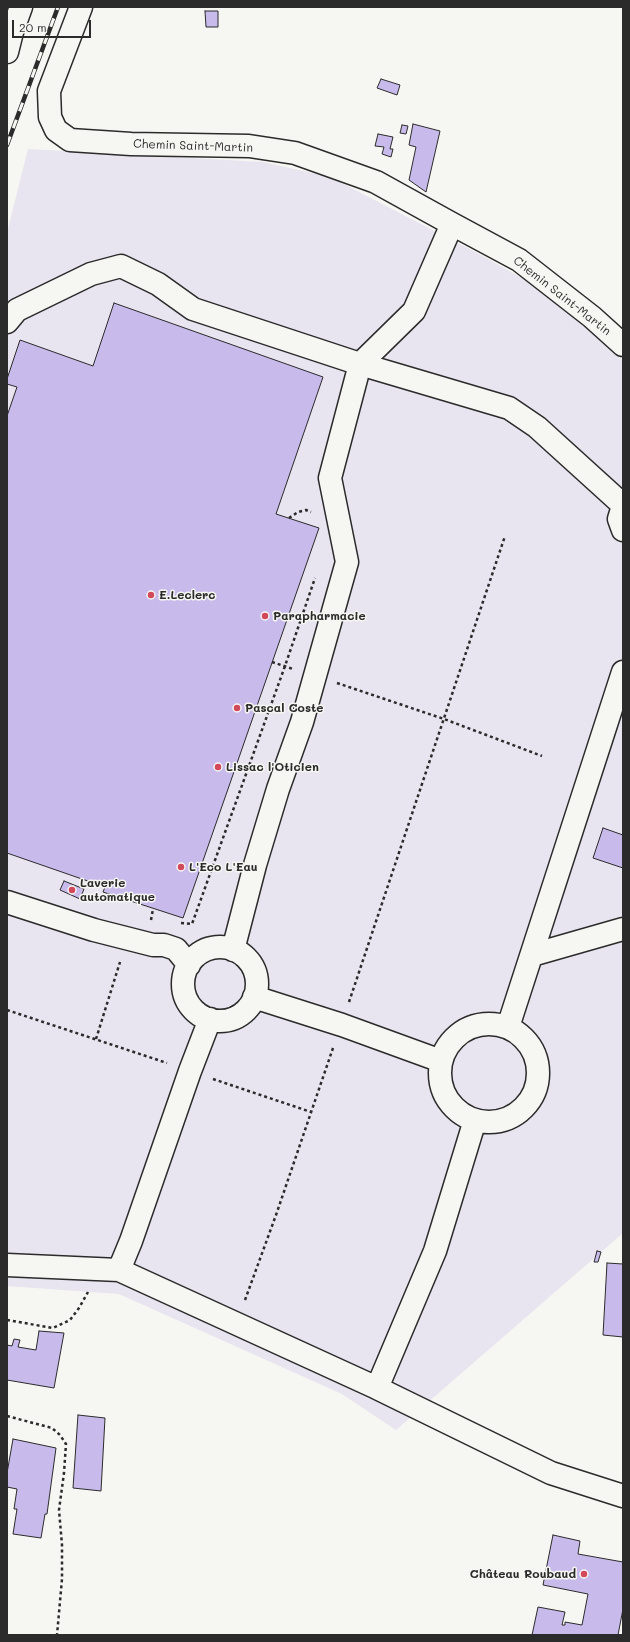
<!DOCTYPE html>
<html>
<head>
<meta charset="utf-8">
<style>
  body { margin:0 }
  #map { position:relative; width:630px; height:1642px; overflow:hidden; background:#f6f6f2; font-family:Mali,sans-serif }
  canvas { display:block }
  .frame { position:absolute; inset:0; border:8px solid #2b2b2b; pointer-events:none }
  .scale { position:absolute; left:12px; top:20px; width:79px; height:18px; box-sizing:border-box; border:2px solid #2b2b2b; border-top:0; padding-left:5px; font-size:12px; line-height:14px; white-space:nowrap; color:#2b2b2b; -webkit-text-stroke:3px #f6f6f2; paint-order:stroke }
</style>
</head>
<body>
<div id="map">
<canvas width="630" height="1642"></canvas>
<div class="frame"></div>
<div class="scale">20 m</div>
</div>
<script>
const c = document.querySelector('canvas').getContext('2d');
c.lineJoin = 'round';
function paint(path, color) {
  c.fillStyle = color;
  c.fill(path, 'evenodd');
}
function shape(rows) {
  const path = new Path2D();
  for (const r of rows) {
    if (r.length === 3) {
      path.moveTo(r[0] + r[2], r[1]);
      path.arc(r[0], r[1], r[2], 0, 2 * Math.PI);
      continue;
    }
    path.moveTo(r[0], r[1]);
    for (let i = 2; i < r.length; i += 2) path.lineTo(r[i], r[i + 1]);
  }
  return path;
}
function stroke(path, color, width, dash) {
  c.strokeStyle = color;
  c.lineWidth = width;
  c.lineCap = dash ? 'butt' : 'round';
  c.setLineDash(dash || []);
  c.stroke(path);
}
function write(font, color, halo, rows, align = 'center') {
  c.font = font + ' Mali,sans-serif';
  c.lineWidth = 3;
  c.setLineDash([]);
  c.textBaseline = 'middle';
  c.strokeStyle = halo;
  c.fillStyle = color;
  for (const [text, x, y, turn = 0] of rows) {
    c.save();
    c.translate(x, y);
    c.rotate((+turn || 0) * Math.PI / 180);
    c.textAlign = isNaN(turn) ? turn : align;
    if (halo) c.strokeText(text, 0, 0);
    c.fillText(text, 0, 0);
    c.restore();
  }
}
paint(shape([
  [28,149,263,162,330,177,481,255,543,290,600,338,623,361,623,1233,396,1430,342,1394,119,1294,7,1286,7,233]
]), '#e8e4f0');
const building = shape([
  [205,11,218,11,218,27,206,27,205,11],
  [381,79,400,85,397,95,377,88,381,79],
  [413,124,440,131,426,192,409,180,416,147,409,145,413,124],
  [402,125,408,126,406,134,400,133,402,125],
  [378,134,393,137,390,149,393,149,391,157,382,154,384,147,375,146,378,134],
  [114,303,323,377,276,514,319,528,183,918,103,892,105,887,7,853,7,416,17,387,7,384,7,379,20,340,93,366,114,303],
  [603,828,623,835,623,868,593,858,603,828],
  [64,881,84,889,80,899,60,890,64,881],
  [597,1251,601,1252,598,1262,594,1262,597,1251],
  [607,1263,623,1264,623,1337,603,1335,607,1263],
  [39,1331,64,1333,54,1388,7,1380,7,1345,12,1346,14,1339,20,1340,18,1347,36,1350,39,1331],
  [78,1415,105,1418,101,1491,73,1488,78,1415],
  [13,1439,56,1448,47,1514,45,1514,41,1538,13,1534,17,1509,14,1509,17,1489,7,1487,7,1473,13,1439],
  [553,1535,580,1541,578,1554,623,1562,623,1609,618,1635,532,1635,538,1607,565,1612,562,1625,565,1625,565,1622,582,1625,588,1594,543,1585,553,1535]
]);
paint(building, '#c8baeb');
stroke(building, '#2b2b2b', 1);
const minor = shape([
  [81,7,49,91,50,117,56,130,70,140,131,144,249,146,295,153,376,182,452,224,519,260,592,317,623,345],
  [7,322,17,310,91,274,121,266,158,284,193,309,360,364,509,408,537,427,623,505],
  [623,506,619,519,623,530],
  [7,902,94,930,153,945,164,945,176,949,189,965],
  [220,984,37],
  [233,950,255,865,278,789,302,722,347,562,330,478,360,364,414,311,452,224],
  [532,955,623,929],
  [254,997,342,1025,441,1061],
  [489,1073,49],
  [508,1027,623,672],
  [7,1265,119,1270,377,1388,551,1473,623,1496],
  [119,1270,131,1241,190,1071,210,1019],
  [377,1388,435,1251,475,1120]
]);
const major = shape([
  [7,52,12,32,21,7]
]);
stroke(minor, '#2b2b2b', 25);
stroke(major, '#2b2b2b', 25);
stroke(shape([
  [289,518,298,512,306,510,311,512],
  [272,662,293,669],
  [337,683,444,719,542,756],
  [151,920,153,909],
  [181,923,192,924,285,666,315,578],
  [349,1002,505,536],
  [7,1010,167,1063],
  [96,1039,120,962],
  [213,1079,311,1112],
  [245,1300,276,1215,333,1048],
  [7,1320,53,1328,70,1320,79,1308,88,1292],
  [7,1416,52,1428,60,1435,66,1444,64,1473,59,1510,62,1545,62,1579,57,1635]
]), '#2b2b2b', 2.5, [3, 3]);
stroke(minor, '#f6f6f2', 22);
stroke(major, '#f6f6f2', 22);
const rail = shape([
  [7,145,58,7]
]);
stroke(rail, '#2b2b2b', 4.5);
stroke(rail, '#f6f6f2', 3, [9]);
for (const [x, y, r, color] of [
  [151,595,4,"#d1495b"],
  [265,616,4,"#d1495b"],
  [237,708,4,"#d1495b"],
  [218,767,4,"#d1495b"],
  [181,867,4,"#d1495b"],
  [72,890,4,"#d1495b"],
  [584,1574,4,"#d1495b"]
]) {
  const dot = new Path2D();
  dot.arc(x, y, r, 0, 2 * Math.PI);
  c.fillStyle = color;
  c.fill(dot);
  stroke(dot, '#f6f6f2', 1.5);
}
write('12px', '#2b2b2b', '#f6f6f2', [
  ["Chemin Saint-Martin",193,146,2],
  ["Chemin Saint-Martin",562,296,38]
]);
write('bold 12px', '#2b2b2b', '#f6f6f2', [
  ["E.Leclerc",159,595],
  ["Parapharmacie",273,616],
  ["Pascal Coste",245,708],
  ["Lissac l'Oticien",226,767],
  ["L'Eco L'Eau",189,867],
  ["Laverie",80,883],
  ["automatique",80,897],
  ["Château Roubaud",576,1574,"right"]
], 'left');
</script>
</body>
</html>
